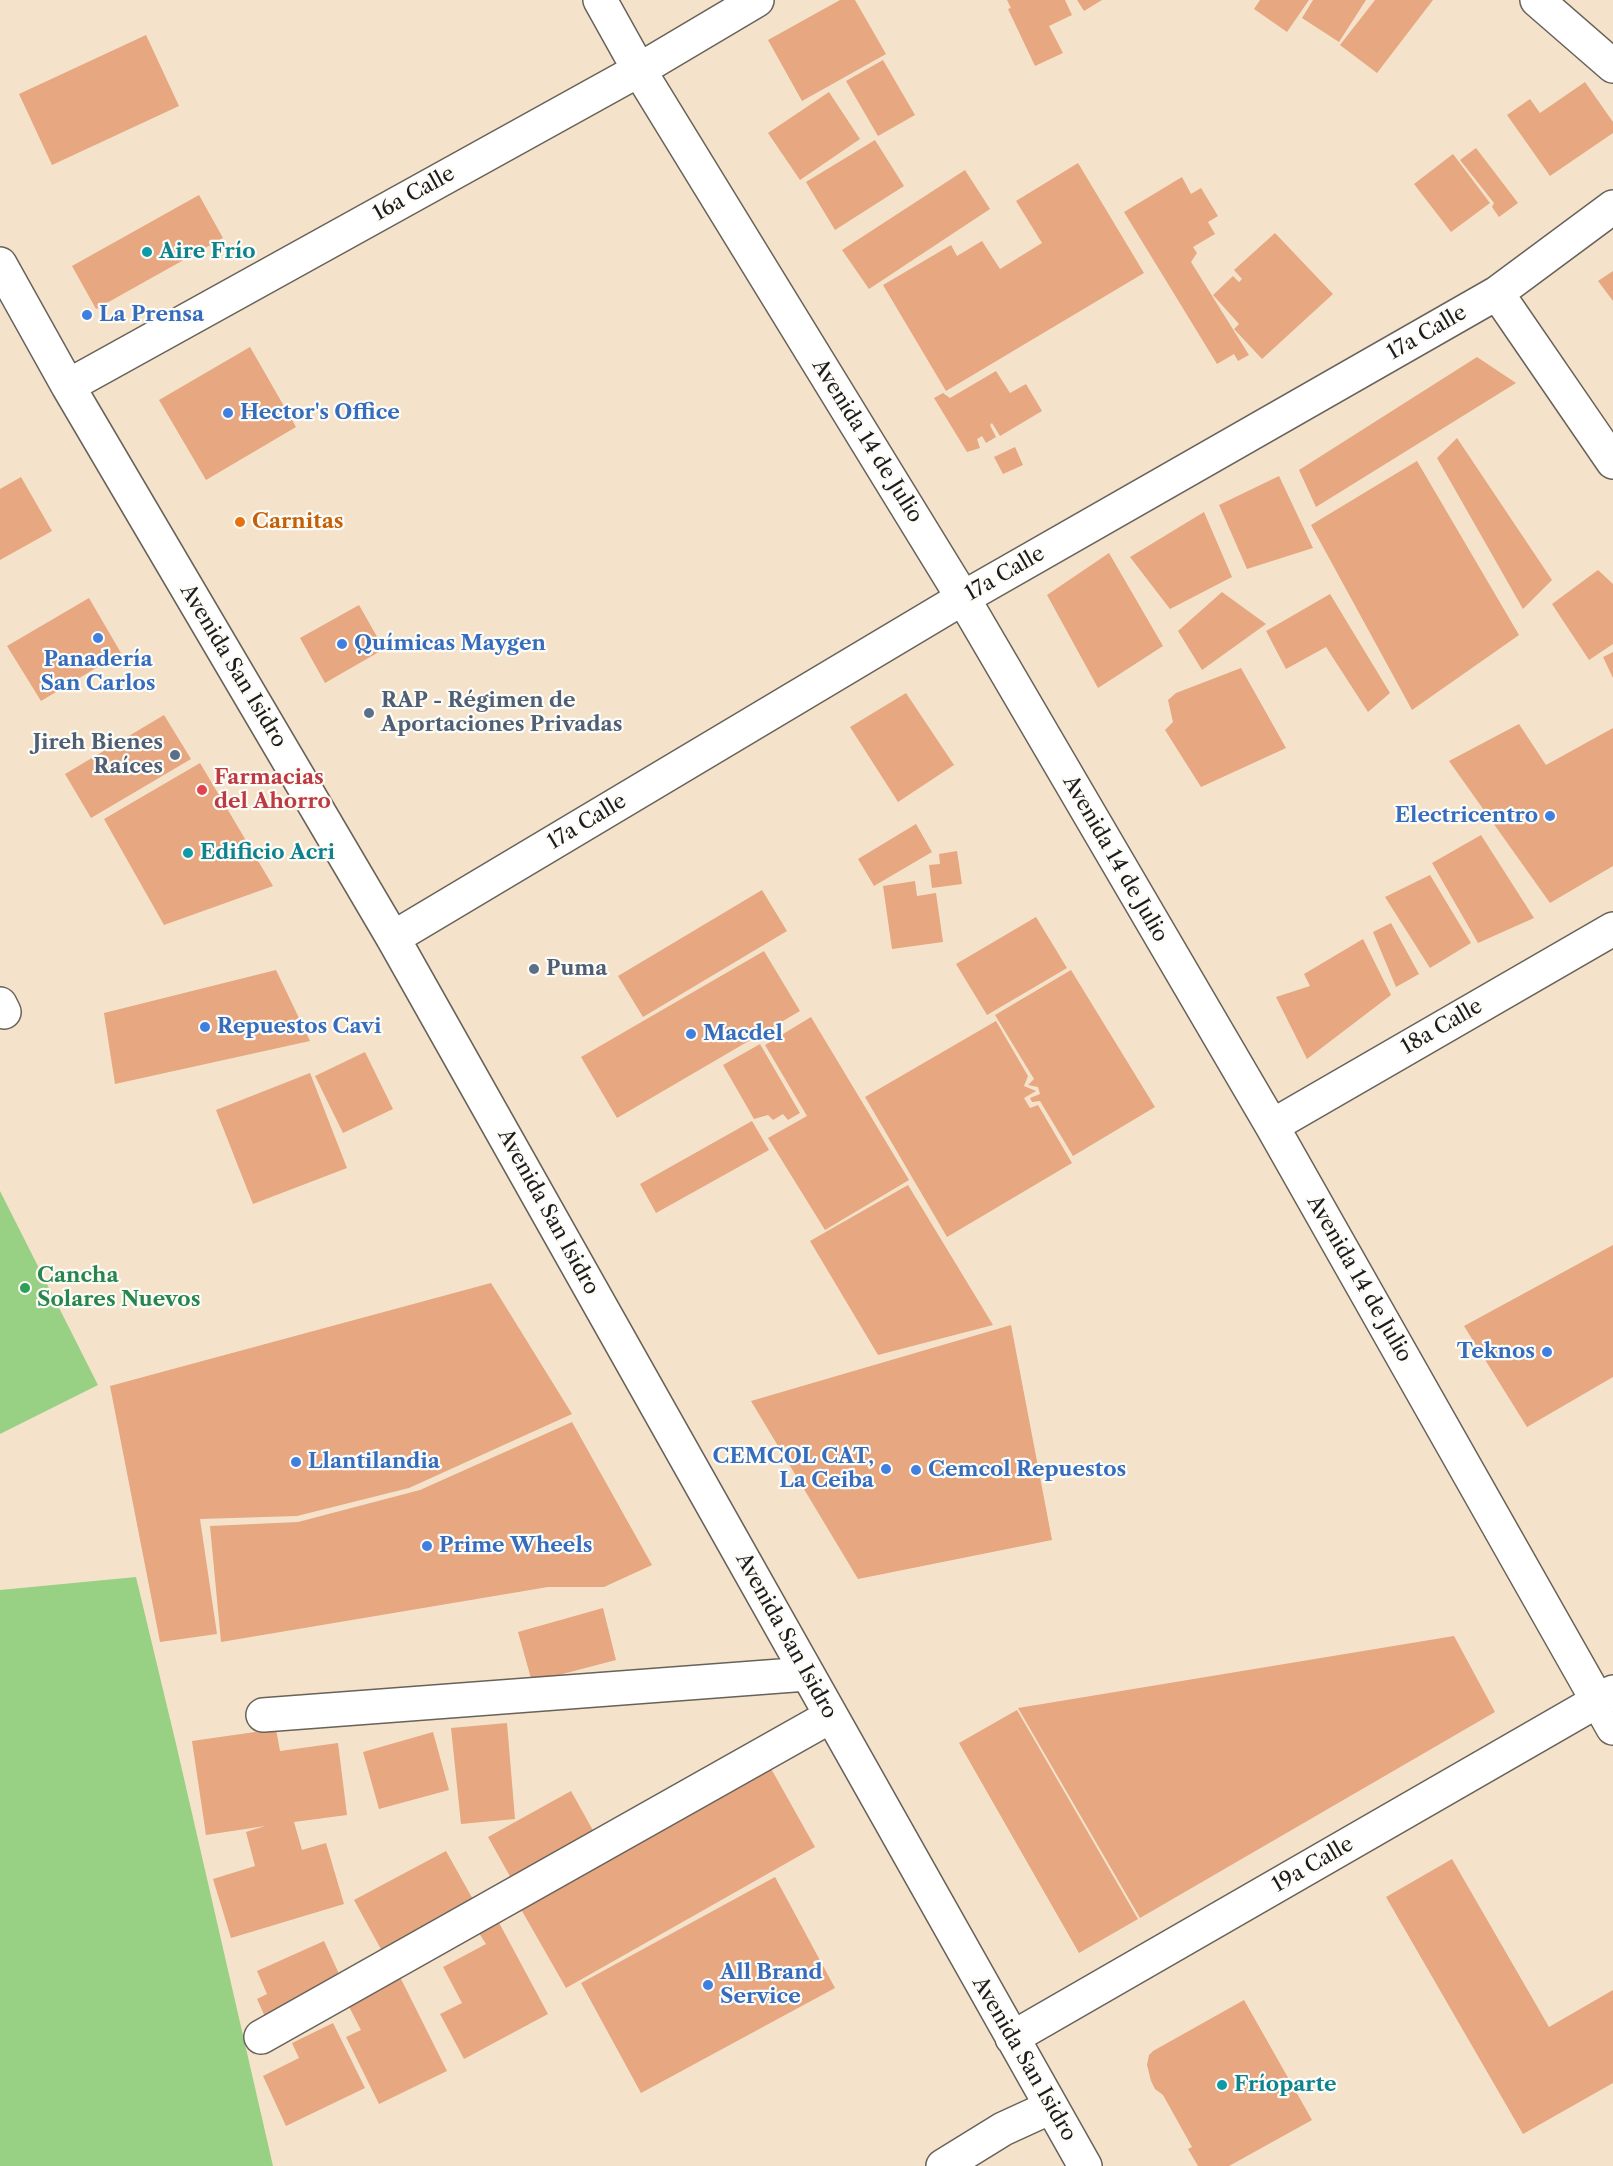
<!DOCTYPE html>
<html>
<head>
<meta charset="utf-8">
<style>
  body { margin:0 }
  canvas { display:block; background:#f4e3ca }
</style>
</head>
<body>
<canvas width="1613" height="2166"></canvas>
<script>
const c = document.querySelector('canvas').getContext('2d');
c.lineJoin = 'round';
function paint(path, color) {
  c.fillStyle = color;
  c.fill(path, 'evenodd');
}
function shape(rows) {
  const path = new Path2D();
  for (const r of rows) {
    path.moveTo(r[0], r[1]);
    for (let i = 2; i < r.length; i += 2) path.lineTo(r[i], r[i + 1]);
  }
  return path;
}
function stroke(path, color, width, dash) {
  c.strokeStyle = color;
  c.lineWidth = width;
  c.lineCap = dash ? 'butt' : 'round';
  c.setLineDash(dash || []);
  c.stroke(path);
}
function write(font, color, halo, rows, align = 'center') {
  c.font = font + ' "Libre Caslon Text",serif';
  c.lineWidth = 4.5;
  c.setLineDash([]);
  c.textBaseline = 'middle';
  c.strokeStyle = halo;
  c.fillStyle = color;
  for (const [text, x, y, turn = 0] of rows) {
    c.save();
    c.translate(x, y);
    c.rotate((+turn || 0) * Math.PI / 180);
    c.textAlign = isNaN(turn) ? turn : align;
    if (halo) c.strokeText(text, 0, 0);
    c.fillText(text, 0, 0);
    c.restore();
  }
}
paint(shape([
  [0,1191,98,1385,0,1434],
  [136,1577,177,1748,273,2166,0,2166,0,1590]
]), '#98d183');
paint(shape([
  [840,0,855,0,886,54,802,101,768,40],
  [1007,0,1065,0,1072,15,1049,26,1063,53,1035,66,1008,9,1011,8],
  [1077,0,1102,0,1084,11],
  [1260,0,1309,0,1287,32,1254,9],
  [1313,0,1366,0,1339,42,1302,18],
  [1375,0,1433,0,1377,73,1340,45],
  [146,35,179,106,52,165,19,94],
  [883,60,915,115,878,136,846,81],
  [1585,82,1613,122,1613,133,1550,176,1507,115,1530,99,1540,113],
  [829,92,860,139,800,180,768,133],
  [875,140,904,186,835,230,806,182],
  [1476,148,1518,203,1499,217,1492,207,1494,203,1460,160],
  [1453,154,1490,203,1451,232,1414,184],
  [1078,163,1144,273,946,391,883,285,951,245,957,256,982,241,1000,269,1042,243,1016,201],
  [965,170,990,209,869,289,842,250],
  [1182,177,1191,194,1201,188,1218,216,1208,222,1215,234,1193,247,1197,253,1191,262,1249,355,1238,361,1234,354,1217,364,1124,212],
  [199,195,223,238,96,309,72,266],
  [1275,233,1333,294,1262,359,1234,329,1239,324,1213,295,1233,276,1239,282,1242,279,1234,270],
  [1613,271,1613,301,1598,281],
  [250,347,296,427,206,480,159,400],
  [1477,357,1516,383,1316,507,1299,470],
  [996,371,1010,393,1026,384,1042,411,1000,436,992,423,990,425,996,437,986,443,982,436,977,439,980,448,967,452,934,398,943,393,950,398],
  [1457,438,1552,580,1523,609,1437,458],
  [1015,447,1023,465,1003,474,994,457],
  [1417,461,1519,635,1412,710,1311,525],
  [1279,476,1313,548,1247,569,1219,505],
  [21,477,52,531,0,560,0,489],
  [1204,512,1232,577,1170,609,1130,557],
  [1109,553,1163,646,1098,688,1047,595],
  [1598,570,1613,584,1613,644,1589,660,1552,604],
  [1222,592,1266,624,1202,670,1178,631],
  [1330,594,1390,693,1368,712,1326,647,1286,669,1266,631],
  [89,598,121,653,41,701,7,646],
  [359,605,384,649,325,683,300,638],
  [1613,652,1613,678,1603,657],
  [1241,668,1286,748,1201,787,1165,730,1173,722,1168,700,1176,693],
  [906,693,954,765,898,802,850,727],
  [164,715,191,759,91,818,65,774],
  [1519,724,1546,765,1613,728,1613,866,1550,903,1449,761],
  [200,763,273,886,164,925,104,819],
  [916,824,932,852,874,886,858,859],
  [1481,835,1534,918,1478,943,1432,863],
  [957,851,962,884,932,888,929,865,940,864,939,854],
  [1430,875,1471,943,1430,968,1385,897],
  [915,881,917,896,936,893,943,942,892,949,883,886],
  [762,890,787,931,643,1017,618,976],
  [1036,917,1067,968,987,1015,956,964],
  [1391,923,1419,974,1396,987,1373,932],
  [1363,939,1391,995,1307,1059,1276,997,1310,986,1304,974],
  [764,951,800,1011,617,1118,581,1057],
  [276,970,310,1041,115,1084,104,1013],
  [1071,970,1155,1107,1073,1156,1040,1101,1032,1102,1030,1098,1040,1094,1038,1087,1028,1085,1034,1079,995,1015],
  [811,1017,909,1180,825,1230,768,1138,807,1116,765,1045],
  [996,1021,1028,1076,1024,1086,1036,1091,1024,1098,1030,1108,1038,1105,1072,1163,947,1237,865,1097],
  [760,1044,800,1113,788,1120,783,1114,773,1120,768,1115,754,1119,723,1065],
  [365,1052,393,1109,343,1133,315,1076],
  [310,1073,347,1168,253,1204,216,1110],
  [752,1121,769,1150,656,1213,640,1184],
  [908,1185,993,1325,878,1355,810,1241],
  [1613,1245,1613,1377,1527,1427,1464,1326],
  [491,1283,572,1414,409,1488,297,1516,200,1519,217,1634,160,1642,110,1386],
  [1011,1325,1052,1540,858,1579,751,1401],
  [572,1422,652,1565,604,1587,548,1587,221,1642,210,1526,298,1522,420,1490],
  [603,1608,616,1660,532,1682,518,1632],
  [1454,1636,1495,1712,1140,1918,1018,1708],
  [1017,1710,1138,1919,1079,1953,959,1743],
  [507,1723,515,1819,461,1824,451,1728],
  [276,1729,280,1751,338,1743,347,1815,294,1822,302,1850,326,1843,344,1904,231,1938,213,1879,255,1866,246,1832,265,1826,206,1835,192,1741],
  [433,1732,449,1790,379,1809,363,1752],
  [769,1765,815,1847,566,1988,518,1904],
  [571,1791,595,1834,512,1880,488,1837],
  [446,1851,480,1912,388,1962,354,1900],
  [1452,1859,1549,2027,1613,1990,1613,2083,1523,2134,1386,1897],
  [775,1877,835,1988,641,2093,581,1983],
  [497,1919,548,2014,464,2059,440,2014,462,2003,443,1967,486,1944,477,1930],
  [324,1941,345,1987,267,2021,257,1999,267,1994,257,1971],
  [399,1975,447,2071,379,2104,346,2037,361,2030,346,2001],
  [1244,2000,1312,2120,1229,2166,1198,2166,1188,2149,1192,2147,1163,2095,1155,2089,1151,2081,1147,2065,1149,2055,1153,2051],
  [333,2023,365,2088,286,2126,263,2076,299,2058,292,2043]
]), '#e6a781');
const minor = shape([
  [600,0,639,70,963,598,1272,1126,1613,1728],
  [1537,0,1613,66],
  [0,264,68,386,393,938,1085,2166],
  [1497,293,1613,462],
  [68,386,639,70,757,0],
  [393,938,963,598,1497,293,1613,207],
  [0,1004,4,1012],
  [1272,1126,1613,929],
  [263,1715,807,1674],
  [261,2037,831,1716],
  [1012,2038,1613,1692],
  [943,2166,1003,2129,1051,2107]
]);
stroke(minor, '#686259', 36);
stroke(minor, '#fff', 33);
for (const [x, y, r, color] of [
  [147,252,6,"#0f9aa8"],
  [87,315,6,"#3f7fe0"],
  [228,413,6,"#3f7fe0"],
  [240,522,6,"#e8710a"],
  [98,638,6,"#3f7fe0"],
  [342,644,6,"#3f7fe0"],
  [369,713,6,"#5c6f8a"],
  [175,755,6,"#5c6f8a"],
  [202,790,6,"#e0444e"],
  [1550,816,6,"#3f7fe0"],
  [188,853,6,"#0f9aa8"],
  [534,969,6,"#5c6f8a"],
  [205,1027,6,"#3f7fe0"],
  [691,1034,6,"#3f7fe0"],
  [25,1288,6,"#2e9e5b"],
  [1547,1352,6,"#3f7fe0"],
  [296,1462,6,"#3f7fe0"],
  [886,1469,6,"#3f7fe0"],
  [916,1470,6,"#3f7fe0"],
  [427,1546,6,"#3f7fe0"],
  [708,1985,6,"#3f7fe0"],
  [1222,2085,6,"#0f9aa8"]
]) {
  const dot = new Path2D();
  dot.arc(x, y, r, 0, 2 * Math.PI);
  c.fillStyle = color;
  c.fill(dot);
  stroke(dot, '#fdfcf7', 2);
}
write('21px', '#1c1c1c', '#fdfcf7', [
  ["16a Calle",414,194,-29],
  ["17a Calle",1427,333,-30],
  ["Avenida 14 de Julio",867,441,58],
  ["17a Calle",1005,574,-30],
  ["Avenida San Isidro",233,666,59],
  ["17a Calle",587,822,-31],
  ["Avenida 14 de Julio",1115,859,60],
  ["18a Calle",1442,1027,-30],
  ["Avenida San Isidro",548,1212,61],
  ["Avenida 14 de Julio",1359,1279,60],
  ["Avenida San Isidro",786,1636,61],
  ["19a Calle",1313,1865,-30],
  ["Avenida San Isidro",1024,2059,60]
]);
write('bold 21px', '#0d838f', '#fdfcf7', [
  ["Aire Frío",159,252],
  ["Edificio Acri",200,853],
  ["Fríoparte",1234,2085]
], 'left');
write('bold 21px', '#366cbe', '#fdfcf7', [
  ["La Prensa",99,315],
  ["Hector's Office",240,413],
  ["Químicas Maygen",354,644],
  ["Panadería",98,660,"center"],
  ["San Carlos",98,684,"center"],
  ["Electricentro",1538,816,"right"],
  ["Repuestos Cavi",217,1027],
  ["Macdel",703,1034],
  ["Teknos",1535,1352,"right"],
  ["CEMCOL CAT,",874,1457,"right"],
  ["La Ceiba",874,1481,"right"],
  ["Llantilandia",308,1462],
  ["Cemcol Repuestos",928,1470],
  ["Prime Wheels",439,1546],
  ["All Brand",720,1973],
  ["Service",720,1997]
], 'left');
write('bold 21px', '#c56008', '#fdfcf7', [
  ["Carnitas",252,522]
], 'left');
write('bold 21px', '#4e5e75', '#fdfcf7', [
  ["RAP - Régimen de",381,701],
  ["Aportaciones Privadas",381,725],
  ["Jireh Bienes",163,743,"right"],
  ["Raíces",163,767,"right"],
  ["Puma",546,969]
], 'left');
write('bold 21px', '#be3a42', '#fdfcf7', [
  ["Farmacias",214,778],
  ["del Ahorro",214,802]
], 'left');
write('bold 21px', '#27864d', '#fdfcf7', [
  ["Cancha",37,1276],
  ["Solares Nuevos",37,1300]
], 'left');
</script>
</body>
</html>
